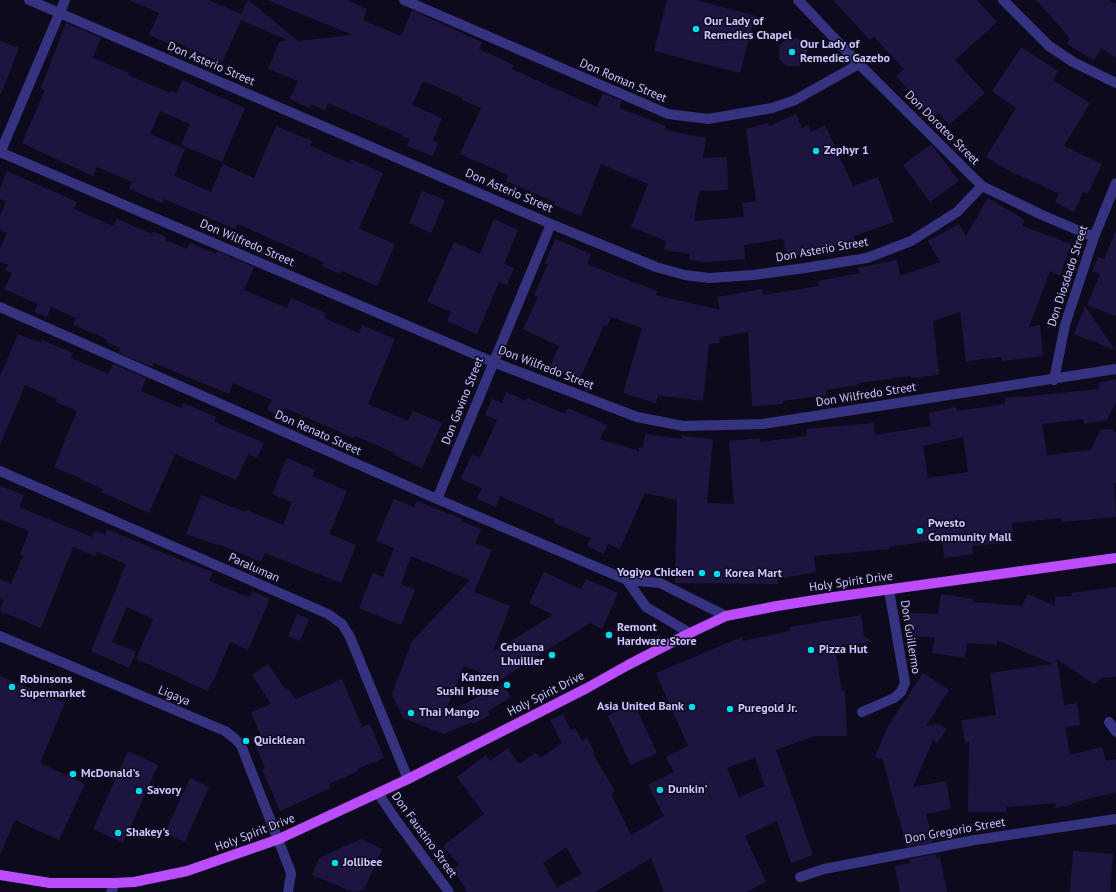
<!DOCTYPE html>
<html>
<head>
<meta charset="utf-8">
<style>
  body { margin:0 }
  canvas { display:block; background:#0d0a1d }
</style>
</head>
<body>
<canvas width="1116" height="892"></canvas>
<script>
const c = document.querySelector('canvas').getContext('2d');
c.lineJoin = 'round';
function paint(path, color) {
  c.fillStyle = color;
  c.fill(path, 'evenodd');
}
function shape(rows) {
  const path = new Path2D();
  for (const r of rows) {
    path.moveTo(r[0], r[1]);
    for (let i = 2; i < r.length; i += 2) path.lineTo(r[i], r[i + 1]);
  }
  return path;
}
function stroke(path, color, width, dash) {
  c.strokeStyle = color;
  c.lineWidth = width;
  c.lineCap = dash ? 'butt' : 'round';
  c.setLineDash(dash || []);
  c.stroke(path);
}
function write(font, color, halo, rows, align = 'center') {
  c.font = font + ' "PT Sans",sans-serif';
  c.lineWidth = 3;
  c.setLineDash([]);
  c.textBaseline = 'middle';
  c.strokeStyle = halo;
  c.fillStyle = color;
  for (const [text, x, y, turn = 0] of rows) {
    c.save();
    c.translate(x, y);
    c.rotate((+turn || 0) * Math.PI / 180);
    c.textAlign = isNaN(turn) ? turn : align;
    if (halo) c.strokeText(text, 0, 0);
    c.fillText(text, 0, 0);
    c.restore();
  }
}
paint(shape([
  [129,0,208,0,241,14,248,0,298,41,353,35,267,0,347,0,367,9,363,20,401,36,412,10,482,42,479,49,514,65,512,69,547,85,597,107,603,93,622,101,619,108,666,126,664,130,706,138,703,158,727,157,728,190,699,191,694,221,744,217,742,203,756,201,746,129,768,123,769,126,796,114,802,128,808,125,811,132,825,125,853,186,878,177,894,222,854,236,855,241,787,258,783,239,781,239,744,245,745,259,705,262,689,260,690,254,664,250,666,241,631,227,648,184,601,164,581,216,554,205,555,202,506,181,508,175,460,154,481,108,462,100,463,98,423,81,412,105,442,118,433,140,438,143,433,156,407,146,410,139,402,136,403,135,328,103,325,110,311,104,309,108,290,99,298,81,268,69,279,42,287,40,241,20,222,63,171,40,169,44,149,35,159,13],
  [667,0,696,0,755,16,740,73,654,51],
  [833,0,977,0,997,22,955,60,985,93,949,125,938,113,932,119,917,103,919,101,896,76,904,69,874,37,870,40],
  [1036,0,1109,0,1116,4,1116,58,1101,48,1094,60,1067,44,1070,38],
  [66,23,101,38,93,58,129,73,128,75,170,93,170,91,177,93,182,80,245,108,222,162,181,145,190,124,160,111,150,134,185,149,174,176,211,192,223,164,254,178,276,126,312,141,310,146,349,163,351,159,383,173,359,229,395,244,377,286,342,271,340,274,322,266,323,262,238,224,235,229,164,199,162,203,129,189,132,182,97,167,93,176,22,143,45,90,41,88],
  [798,38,806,46,807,57,799,66,786,66,779,59,779,46,786,39],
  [0,41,19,48,1,94,0,94],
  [1021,47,1058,71,1053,80,1090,103,1064,146,1102,164,1088,194,1083,192,1074,212,1055,202,1059,194,1017,174,1016,175,986,157,1016,108,992,91],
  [931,144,959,181,930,202,903,165],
  [7,171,77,202,74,209,113,226,117,219,152,234,153,231,166,237,165,240,187,249,190,243,216,254,217,251,254,267,244,290,287,308,291,298,326,313,324,318,359,333,362,325,395,339,368,404,408,421,413,411,442,423,422,468,394,455,395,453,355,436,354,438,285,408,281,416,267,410,272,400,233,383,229,394,154,363,152,367,118,352,120,348,106,342,107,339,73,325,76,318,51,307,47,317,34,312,38,304,4,289,12,273,5,270,8,265,0,262,0,250,7,233,0,230,0,216,6,202,0,199,0,188],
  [422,191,445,200,431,233,409,223],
  [988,198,1025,220,1022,226,1071,244,1060,276,1050,271,1029,327,1040,325,1043,356,1002,361,1002,357,966,361,960,312,933,321,939,375,911,378,910,376,859,383,859,385,826,390,826,395,783,401,783,404,752,406,748,332,719,337,720,343,709,344,703,401,658,395,656,403,623,393,642,328,611,317,607,326,604,325,579,381,550,367,559,346,523,329,538,297,534,295,548,264,545,263,555,239,591,254,587,264,657,291,656,295,720,310,717,297,762,289,763,295,819,286,818,281,860,273,858,268,897,260,900,276,940,262,928,241,959,224,966,236],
  [494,219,518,230,504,264,514,268,507,285,499,282,477,334,447,321,451,312,427,302,454,242,480,254],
  [1116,231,1116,316,1087,305,1100,274,1092,271,1098,257,1104,259],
  [1085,306,1115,350,1074,334],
  [18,334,41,343,42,340,73,353,71,358,108,374,113,364,146,378,141,391,181,408,183,403,216,417,214,422,264,443,257,458,248,454,236,480,175,454,149,513,101,492,103,489,80,479,80,478,54,467,77,411,56,402,57,399,25,385,0,445,0,376],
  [1116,379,1116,402,1107,420,1084,424,1083,419,1042,424,1047,455,1091,450,1100,430,1113,429,1113,432,1116,432,1116,483,1114,483,1116,517,1062,522,1062,518,1012,523,1013,542,972,546,973,554,944,558,942,539,889,547,889,549,814,556,816,572,778,579,778,584,675,583,677,500,645,493,620,549,608,544,604,554,587,546,591,538,554,523,555,520,500,496,496,507,477,499,482,488,461,479,472,454,480,458,497,420,485,415,492,399,502,403,506,392,526,401,527,398,565,414,568,408,607,425,600,439,639,451,639,447,643,448,645,434,682,439,682,436,713,439,707,503,734,504,729,441,760,438,760,442,807,436,806,429,874,423,875,435,931,426,929,413,956,407,957,411,1005,404,1005,398,1021,396,1021,397,1099,389,1098,383],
  [963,437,968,472,928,478,923,446],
  [287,458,315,470,312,476,347,491,329,534,356,545,341,583,265,553,261,562,218,544,217,545,186,534,201,495,245,512,246,510,283,525,292,502,272,494],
  [0,486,24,495,19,507,92,537,95,531,105,535,107,529,173,557,213,572,209,581,249,597,252,591,270,599,248,650,230,642,213,682,212,681,208,691,181,679,181,678,136,659,153,619,127,607,112,642,136,652,129,668,91,651,126,564,97,552,95,556,73,547,41,628,0,611,4,600,0,598,0,579,11,584,23,556,20,554,29,531,0,519],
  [394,499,414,507,417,501,462,519,461,521,481,529,475,543,492,550,474,592,510,606,493,652,553,615,529,603,544,572,581,589,586,579,618,593,602,629,590,623,500,680,464,666,444,715,502,684,511,697,488,711,490,715,473,724,472,722,444,734,403,718,392,694,412,641,470,580,411,556,401,584,415,590,401,625,359,608,373,573,383,577,394,548,376,541],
  [1116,587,1116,677,1102,678,1094,684,1057,659,1064,705,1077,703,1080,725,1065,727,1070,755,1102,747,1106,761,1116,759,1116,792,1072,803,1072,805,1054,808,1057,803,1006,807,1006,812,968,812,969,742,965,743,961,720,996,715,990,673,1053,664,997,640,997,645,967,643,965,658,932,653,935,637,906,636,907,613,938,614,941,594,973,599,973,602,1022,606,1028,594,1055,606,1055,597,1072,596,1071,593],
  [297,614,309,619,300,641,288,636],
  [861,615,864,636,872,641,865,642,866,644,859,643,835,647,842,691,845,691,847,736,814,736,776,750,813,855,791,863,777,821,745,836,766,882,746,892,664,892,651,858,595,892,468,892,453,870,459,865,443,846,484,814,457,777,486,755,490,761,508,748,519,764,536,753,540,758,562,743,550,720,563,714,571,730,575,728,582,741,587,738,595,753,593,754,615,791,611,794,631,835,664,816,648,785,674,772,666,757,688,746,656,673,742,637,743,641,790,631,790,627],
  [755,758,765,786,739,797,727,768],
  [566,847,582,874,557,887,543,863],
  [268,664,285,689,286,687,296,699,342,679,362,727,370,724,384,758,357,769,358,771,329,784,331,788,280,811,262,769,265,768,253,739,261,736,251,712,271,704,252,675],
  [923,673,949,690,926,726,940,724,940,725,947,729,937,743,933,740,913,787,946,781,951,809,926,814,933,842,906,847,899,816,898,817,883,760,875,757,888,726],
  [0,676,65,703,40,763,85,784,59,840,15,820,0,855],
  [634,703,657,753,631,765,608,716],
  [128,751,158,765,123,843,93,829],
  [190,778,209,787,185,842,165,833],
  [361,839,382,849,364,890,353,892,312,875,319,858],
  [1073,851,1113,854,1110,892,1070,892],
  [936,854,937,858,940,857,947,892,900,892,895,866,910,863,909,859]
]), '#1d153f');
stroke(shape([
  [29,0,551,224,656,267,685,275,709,278,753,275,805,268,867,258,911,241,957,212,982,186],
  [404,0,668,114,708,119,772,108,795,100,859,64],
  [798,0,859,64,982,186,1042,215,1094,237],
  [1003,0,1049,46,1073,62,1116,83],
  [0,152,493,362,637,417,683,426,763,424,1116,369],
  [0,153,65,0],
  [0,307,437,499,627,580,660,583,726,616],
  [1054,380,1065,325,1094,237,1116,183],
  [0,471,328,614,342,624,350,637,408,779],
  [437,499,551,224],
  [627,580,646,607,690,633],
  [0,636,225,731,234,738,241,745,244,753,290,870,291,874,288,892],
  [862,712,894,698,901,692,905,683,889,590],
  [1109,722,1116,732],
  [378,793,396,820,449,892],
  [800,877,824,869,975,840,1116,819],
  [111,892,115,883]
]), '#35327f', 10);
stroke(shape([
  [0,875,50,883,115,883,134,882,187,871,279,839,408,779,587,688,628,665,690,633,726,616,777,606,834,597,1116,558]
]), '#bc4dff', 10);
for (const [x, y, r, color] of [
  [696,29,4,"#00daf1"],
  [792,52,4,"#00daf1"],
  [816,151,4,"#00daf1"],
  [920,531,4,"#00daf1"],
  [702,573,4,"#00daf1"],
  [717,574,4,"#00daf1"],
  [609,635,4,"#00daf1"],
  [811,650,4,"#00daf1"],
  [552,655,4,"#00daf1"],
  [507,685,4,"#00daf1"],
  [12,687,4,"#00daf1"],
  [692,707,4,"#00daf1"],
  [730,709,4,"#00daf1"],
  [411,713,4,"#00daf1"],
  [246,741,4,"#00daf1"],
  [73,774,4,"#00daf1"],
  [660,790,4,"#00daf1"],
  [139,791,4,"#00daf1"],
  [118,833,4,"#00daf1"],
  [335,863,4,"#00daf1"]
]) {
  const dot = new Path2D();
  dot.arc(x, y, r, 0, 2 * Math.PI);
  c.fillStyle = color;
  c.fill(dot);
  stroke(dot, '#0d0a1d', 1.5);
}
write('bold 12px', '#ccc6ff', '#0d0a1d', [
  ["Our Lady of",704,22],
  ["Remedies Chapel",704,36],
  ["Our Lady of",800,45],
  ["Remedies Gazebo",800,59],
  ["Zephyr 1",824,151],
  ["Pwesto",928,524],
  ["Community Mall",928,538],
  ["Yogiyo Chicken",694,573,"right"],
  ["Korea Mart",725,574],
  ["Remont",617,628],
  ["Hardware Store",617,642],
  ["Cebuana",544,648,"right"],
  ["Lhuillier",544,662,"right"],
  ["Pizza Hut",819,650],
  ["Kanzen",499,678,"right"],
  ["Sushi House",499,692,"right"],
  ["Robinsons",20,680],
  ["Supermarket",20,694],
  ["Asia United Bank",684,707,"right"],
  ["Puregold Jr.",738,709],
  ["Thai Mango",419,713],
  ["Quicklean",254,741],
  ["McDonald's",81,774],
  ["Dunkin'",668,790],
  ["Savory",147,791],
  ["Shakey's",126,833],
  ["Jollibee",343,863]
], 'left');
write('12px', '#ccc6ff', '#0d0a1d', [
  ["Don Asterio Street",211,64,23],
  ["Don Roman Street",623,81,23],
  ["Don Doroteo Street",942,128,45],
  ["Don Asterio Street",509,191,23],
  ["Don Wilfredo Street",247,243,23],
  ["Don Asterio Street",822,250,-10],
  ["Don Diosdado Street",1068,276,-72],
  ["Don Wilfredo Street",546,368,21],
  ["Don Wilfredo Street",866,395,-9],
  ["Don Gavino Street",463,401,-68],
  ["Don Renato Street",318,433,24],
  ["Paraluman",254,568,24],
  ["Holy Spirit Drive",851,582,-8],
  ["Don Guillermo",910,637,81],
  ["Holy Spirit Drive",546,694,-27],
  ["Ligaya",174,696,23],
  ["Don Gregorio Street",955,831,-10],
  ["Holy Spirit Drive",255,833,-21],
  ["Don Faustino Street",424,835,54]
]);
</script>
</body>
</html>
